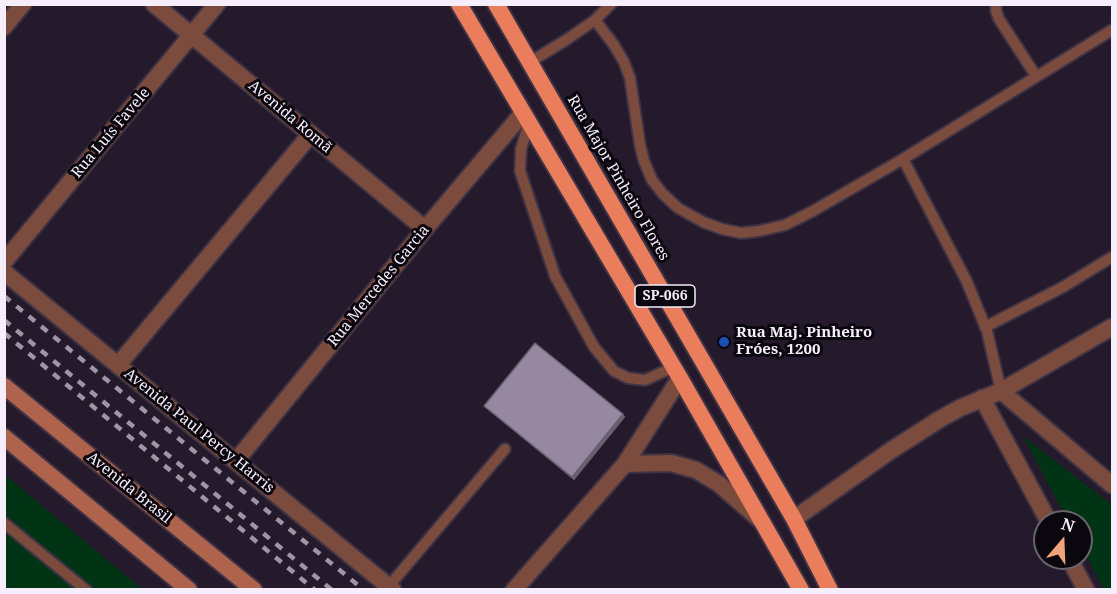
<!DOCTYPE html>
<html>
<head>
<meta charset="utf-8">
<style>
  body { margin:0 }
  #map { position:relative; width:1117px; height:594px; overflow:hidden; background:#25192c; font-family:"Noto Serif",serif }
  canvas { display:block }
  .frame { position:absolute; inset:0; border:6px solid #f6eefb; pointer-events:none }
  .north { position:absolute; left:1033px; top:510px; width:60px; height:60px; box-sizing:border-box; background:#0b070e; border:2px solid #69636d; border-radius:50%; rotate:19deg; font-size:16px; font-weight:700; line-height:24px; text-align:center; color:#f6eefb }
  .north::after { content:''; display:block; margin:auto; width:21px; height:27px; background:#f0a278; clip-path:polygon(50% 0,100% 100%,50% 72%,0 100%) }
</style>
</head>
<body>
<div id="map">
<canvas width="1117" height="594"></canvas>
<div class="frame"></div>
<div class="north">N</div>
</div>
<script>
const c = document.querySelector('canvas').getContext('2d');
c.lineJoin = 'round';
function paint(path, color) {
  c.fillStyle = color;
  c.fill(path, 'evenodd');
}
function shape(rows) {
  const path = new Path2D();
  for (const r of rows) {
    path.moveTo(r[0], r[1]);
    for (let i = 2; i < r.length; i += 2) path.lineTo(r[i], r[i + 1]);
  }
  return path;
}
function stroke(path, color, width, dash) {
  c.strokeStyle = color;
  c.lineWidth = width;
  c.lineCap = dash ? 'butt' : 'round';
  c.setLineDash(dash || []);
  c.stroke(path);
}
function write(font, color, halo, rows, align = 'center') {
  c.font = font + ' "Noto Serif",serif';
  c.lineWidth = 6;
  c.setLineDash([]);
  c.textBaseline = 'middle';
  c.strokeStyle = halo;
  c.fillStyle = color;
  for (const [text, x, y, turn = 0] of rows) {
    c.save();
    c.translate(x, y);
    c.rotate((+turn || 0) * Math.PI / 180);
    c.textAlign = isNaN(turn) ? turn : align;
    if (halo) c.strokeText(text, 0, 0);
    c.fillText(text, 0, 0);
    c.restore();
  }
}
paint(shape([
  [1023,436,1112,505,1112,585,1109,589,1104,589,1081,546,1081,522,1068,522],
  [5,475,142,589,5,589]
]), '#013415');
const service = shape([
  [996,4,996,11,999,19,1036,76],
  [595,20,614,45,624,62,630,78,640,145,644,161,652,180,663,194,678,208,703,222,722,229,741,233,759,231,785,225,813,211,903,159,1112,30],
  [530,62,566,40,595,20,611,4],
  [529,122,521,149,520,171,555,276,594,347,614,371,628,378,645,380,674,367],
  [903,159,967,282,987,331,1001,391],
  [985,327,1063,287,1112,257],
  [4,523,86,590],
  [389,586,505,449]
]);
const minor = shape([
  [154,4,425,229],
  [4,27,23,4],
  [4,262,217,4],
  [118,365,311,134],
  [1001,391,1112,485],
  [982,398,1049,522],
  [236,461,425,229,523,113],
  [625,464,671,463,696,470,719,484,759,519],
  [794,519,890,451,940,419,960,408,1001,391,1112,327],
  [1069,558,1086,590],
  [514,590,625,464,680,378]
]);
const tertiary = shape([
  [4,272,393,590]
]);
const secondary = shape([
  [4,386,254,590],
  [4,437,189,590]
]);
const trunk = shape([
  [459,4,680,378,801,590],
  [496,4,794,519,830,590]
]);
stroke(service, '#3e3345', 14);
stroke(minor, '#3e3345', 20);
stroke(tertiary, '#3e3345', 20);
stroke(secondary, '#3e3345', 20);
stroke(trunk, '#3e3345', 20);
stroke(service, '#7b4b3d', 10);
stroke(minor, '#7b4b3d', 16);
stroke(tertiary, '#7b4b3d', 16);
stroke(secondary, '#b0634c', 16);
stroke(trunk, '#ea7d5c', 16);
stroke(shape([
  [4,296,364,590],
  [4,320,332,590],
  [4,333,315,590]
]), '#9f95a5', 4.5, [8, 8]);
paint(shape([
  [484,406,623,414,625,417,574,480,486,408]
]), '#82758a');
paint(shape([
  [623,414,625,417,574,480,572,477]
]), '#6a5f71');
const building = shape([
  [535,343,623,414,572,477,484,406,535,343]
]);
paint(building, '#9788a1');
stroke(building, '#6a5f71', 1.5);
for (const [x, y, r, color] of [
  [724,342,6,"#1a4fb4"]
]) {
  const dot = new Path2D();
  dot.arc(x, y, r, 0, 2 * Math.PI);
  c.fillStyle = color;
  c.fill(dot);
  stroke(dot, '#0b070e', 2);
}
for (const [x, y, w] of [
  [665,296,60]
]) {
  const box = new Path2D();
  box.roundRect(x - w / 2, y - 11, w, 22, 4.5);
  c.fillStyle = '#0b070e';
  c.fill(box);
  stroke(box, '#f6eefb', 1.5);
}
write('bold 14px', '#f6eefb', null, [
  ["SP-066",665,296]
]);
write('15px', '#f6eefb', '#0b070e', [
  ["Avenida Romã",290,117,40],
  ["Rua Luís Favele",111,133,-50],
  ["Rua Major Pinheiro Flores",618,178,60],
  ["Rua Mercedes Garcia",379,286,-51],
  ["Avenida Paul Percy Harris",199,431,39],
  ["Avenida Brasil",129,488,39]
]);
write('bold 15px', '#f6eefb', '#0b070e', [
  ["Rua Maj. Pinheiro",736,333],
  ["Fróes, 1200",736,350]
], 'left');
</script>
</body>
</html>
